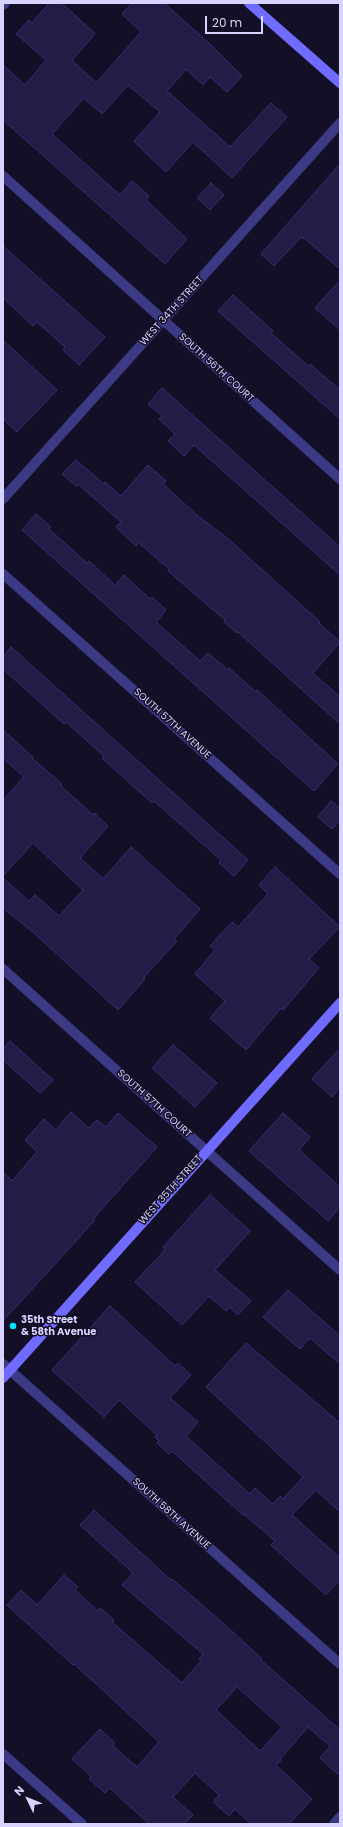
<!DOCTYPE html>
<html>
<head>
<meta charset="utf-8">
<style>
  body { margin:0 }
  #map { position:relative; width:343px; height:1827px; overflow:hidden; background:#130f26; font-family:Poppins,sans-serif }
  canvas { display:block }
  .frame { position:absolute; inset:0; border:4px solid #d9d4ff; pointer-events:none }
  .north { position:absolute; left:8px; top:1779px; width:40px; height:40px; -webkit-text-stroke:3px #130f26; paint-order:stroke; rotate:313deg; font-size:11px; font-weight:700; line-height:16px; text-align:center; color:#d9d4ff }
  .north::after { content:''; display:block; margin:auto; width:14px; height:18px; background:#d9d4ff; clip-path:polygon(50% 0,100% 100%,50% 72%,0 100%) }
  .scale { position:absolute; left:205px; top:16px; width:58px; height:18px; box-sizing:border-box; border:2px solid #d9d4ff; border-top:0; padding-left:5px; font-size:12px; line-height:14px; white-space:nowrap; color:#d9d4ff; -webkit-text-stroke:3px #130f26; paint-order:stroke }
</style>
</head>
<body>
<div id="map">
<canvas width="343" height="1827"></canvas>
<div class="frame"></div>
<div class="north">N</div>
<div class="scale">20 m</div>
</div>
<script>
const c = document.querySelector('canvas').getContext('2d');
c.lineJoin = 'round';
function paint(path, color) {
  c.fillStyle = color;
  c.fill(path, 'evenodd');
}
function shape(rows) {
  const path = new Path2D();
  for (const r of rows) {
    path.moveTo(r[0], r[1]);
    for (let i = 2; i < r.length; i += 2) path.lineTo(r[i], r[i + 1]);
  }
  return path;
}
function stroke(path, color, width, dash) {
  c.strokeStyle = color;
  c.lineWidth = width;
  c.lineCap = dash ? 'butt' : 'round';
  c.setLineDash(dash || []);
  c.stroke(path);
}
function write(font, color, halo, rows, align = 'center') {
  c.font = font + ' Poppins,sans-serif';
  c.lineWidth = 3;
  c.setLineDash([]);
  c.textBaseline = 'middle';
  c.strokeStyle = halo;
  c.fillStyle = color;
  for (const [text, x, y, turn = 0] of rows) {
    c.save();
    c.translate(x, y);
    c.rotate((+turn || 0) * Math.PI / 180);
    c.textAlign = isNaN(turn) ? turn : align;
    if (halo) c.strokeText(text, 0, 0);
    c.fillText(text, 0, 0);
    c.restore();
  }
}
const building = shape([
  [49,3,62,3,95,34,72,60,96,83,141,32,122,14,132,3,164,3,209,43,242,76,227,92,210,77,203,85,186,69,167,91,230,147,271,103,287,117,232,178,193,142,166,172,153,160,134,141,160,112,128,85,102,114,84,98,52,134,120,195,132,181,149,196,146,200,187,239,165,264,3,120,3,65,25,85,46,60,16,34,29,20,32,23,49,3],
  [340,164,340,269,304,238,303,239,301,237,274,266,261,254,340,164],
  [211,183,224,195,210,210,197,198,211,183],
  [3,246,105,337,79,365,63,350,65,347,37,322,33,326,3,298,3,246],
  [340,280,340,330,315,308,340,280],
  [233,295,273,331,271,333,308,366,310,364,340,390,340,419,218,311,233,295],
  [3,340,57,390,17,432,3,419,3,340],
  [162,388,340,547,340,575,194,445,184,456,168,441,175,434,159,419,162,416,148,404,162,388],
  [76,460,104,484,105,482,121,496,148,465,166,481,163,484,198,516,226,537,320,622,319,623,340,642,313,673,340,697,340,724,238,632,237,633,224,622,225,620,168,571,169,569,139,543,136,546,116,527,121,522,78,484,76,486,62,474,76,460],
  [36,514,51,527,49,529,87,563,89,561,115,585,124,575,150,599,152,597,166,610,156,622,200,661,208,653,228,670,229,668,256,692,257,690,338,764,314,791,22,530,36,514],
  [11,647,248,860,234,876,219,863,221,860,154,801,152,803,102,758,104,756,66,722,64,724,3,669,3,657,11,647],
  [3,730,33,757,32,758,62,784,60,785,93,815,94,813,108,826,80,858,103,879,131,847,200,909,174,939,177,941,144,977,145,979,118,1010,34,933,3,908,3,878,29,901,35,895,59,916,83,890,33,843,3,876,3,800,24,777,3,758,3,730],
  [331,801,340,808,340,820,332,829,318,817,331,801],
  [275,867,340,927,309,959,319,968,283,1010,281,1008,246,1050,210,1018,225,1001,195,974,215,950,210,946,232,922,238,927,268,894,259,885,275,867],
  [10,1041,53,1080,40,1093,3,1060,3,1049,10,1041],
  [173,1045,217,1083,195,1107,152,1068,173,1045],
  [340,1048,340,1087,332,1097,312,1079,340,1048],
  [71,1112,89,1128,97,1120,106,1127,118,1113,157,1147,93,1219,95,1220,3,1321,3,1172,12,1181,37,1152,25,1140,44,1119,56,1130,71,1112],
  [283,1113,310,1137,299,1150,340,1187,340,1207,328,1221,249,1151,283,1113],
  [210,1195,250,1231,215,1270,251,1301,238,1315,230,1307,226,1311,209,1296,182,1325,135,1282,165,1250,163,1247,210,1195],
  [288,1290,340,1336,340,1364,310,1338,300,1349,263,1317,288,1290],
  [110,1306,175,1366,178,1363,191,1375,170,1398,198,1422,186,1436,250,1494,255,1488,273,1504,280,1496,283,1499,303,1477,206,1387,246,1343,340,1423,340,1512,316,1490,292,1515,340,1558,340,1580,326,1595,271,1545,275,1541,244,1514,243,1515,172,1451,169,1454,157,1443,159,1441,155,1437,157,1435,119,1400,104,1417,52,1370,110,1306],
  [94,1510,171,1580,172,1579,223,1623,262,1659,261,1660,340,1730,340,1776,320,1758,330,1746,308,1727,280,1759,281,1760,276,1765,312,1799,289,1824,251,1824,235,1809,229,1816,213,1802,219,1795,195,1773,173,1797,193,1815,184,1824,149,1824,110,1788,105,1793,89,1779,91,1776,72,1759,100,1729,115,1743,113,1746,137,1767,159,1742,94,1682,74,1664,73,1665,7,1605,21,1590,37,1605,64,1575,78,1587,75,1590,98,1611,100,1608,114,1620,112,1622,182,1683,201,1661,199,1659,203,1654,122,1585,133,1573,80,1525,94,1510],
  [237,1687,282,1727,260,1751,216,1710,237,1687]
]);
paint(building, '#241b47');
stroke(building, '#3b2d73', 1);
stroke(shape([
  [3,5,5,3],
  [3,176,340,479],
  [3,499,340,123],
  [3,574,340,874],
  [3,969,340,1270],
  [3,1364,340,1664],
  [3,1754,82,1824],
  [334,1824,340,1817]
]), '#3d3a85', 10);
stroke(shape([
  [249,3,340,83],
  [3,1378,340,1003]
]), '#6f6bff', 10);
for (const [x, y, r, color] of [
  [13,1326,4,"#00e5ff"]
]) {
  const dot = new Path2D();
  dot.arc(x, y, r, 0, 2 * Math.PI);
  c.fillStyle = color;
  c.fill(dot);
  stroke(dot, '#130f26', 1.5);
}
write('10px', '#d9d4ff', '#130f26', [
  ["WEST 34TH STREET",172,311,-48],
  ["SOUTH 56TH COURT",216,368,42],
  ["SOUTH 57TH AVENUE",172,724,42],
  ["SOUTH 57TH COURT",154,1104,42],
  ["WEST 35TH STREET",171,1190,-48],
  ["SOUTH 58TH AVENUE",171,1514,42]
]);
write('bold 10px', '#d9d4ff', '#130f26', [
  ["35th Street",21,1320],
  ["& 58th Avenue",21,1332]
], 'left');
</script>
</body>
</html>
